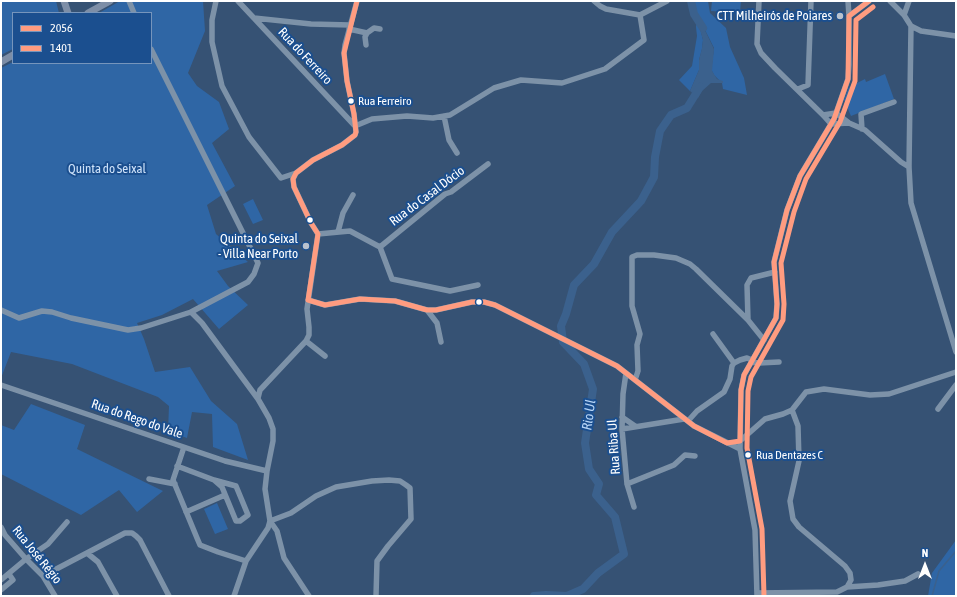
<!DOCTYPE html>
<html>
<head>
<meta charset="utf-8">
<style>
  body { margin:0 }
  #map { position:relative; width:957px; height:597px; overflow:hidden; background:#365274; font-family:"Asap Condensed",sans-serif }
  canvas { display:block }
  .frame { position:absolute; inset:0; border:2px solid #fff; pointer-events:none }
  .legend { position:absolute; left:12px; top:12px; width:140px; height:52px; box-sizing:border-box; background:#1b4f8f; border:1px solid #7695bc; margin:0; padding:5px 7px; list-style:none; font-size:12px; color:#fff }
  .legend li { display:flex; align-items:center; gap:8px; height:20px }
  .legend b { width:20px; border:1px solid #7695bc }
  .north { position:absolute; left:905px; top:545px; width:40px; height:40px; -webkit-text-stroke:3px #1b4f8f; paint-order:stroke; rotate:0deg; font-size:11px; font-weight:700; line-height:16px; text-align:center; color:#fff }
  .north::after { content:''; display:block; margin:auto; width:14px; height:18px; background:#fff; clip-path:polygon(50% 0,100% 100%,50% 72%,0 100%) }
</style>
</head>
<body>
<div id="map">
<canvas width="957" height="597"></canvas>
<div class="frame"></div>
<ul class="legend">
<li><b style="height:5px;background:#ff9c80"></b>2056</li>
<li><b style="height:5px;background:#ff9c80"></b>1401</li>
</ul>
<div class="north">N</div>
</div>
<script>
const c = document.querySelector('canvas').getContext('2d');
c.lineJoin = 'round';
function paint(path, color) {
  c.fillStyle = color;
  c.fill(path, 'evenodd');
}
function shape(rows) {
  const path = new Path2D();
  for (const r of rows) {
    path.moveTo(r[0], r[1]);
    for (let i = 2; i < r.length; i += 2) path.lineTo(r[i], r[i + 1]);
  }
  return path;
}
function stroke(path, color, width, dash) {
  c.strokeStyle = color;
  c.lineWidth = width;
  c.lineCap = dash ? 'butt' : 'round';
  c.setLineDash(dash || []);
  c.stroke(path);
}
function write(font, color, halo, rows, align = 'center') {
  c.font = font + ' "Asap Condensed",sans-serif';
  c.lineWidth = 4;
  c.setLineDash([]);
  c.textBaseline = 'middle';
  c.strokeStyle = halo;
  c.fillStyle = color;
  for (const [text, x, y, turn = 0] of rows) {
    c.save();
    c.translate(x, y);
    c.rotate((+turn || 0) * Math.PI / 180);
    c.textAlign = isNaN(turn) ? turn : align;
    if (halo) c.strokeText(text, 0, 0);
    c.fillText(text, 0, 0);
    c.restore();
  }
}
paint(shape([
  [1,1,56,1,59,13,13,13,13,49,1,55],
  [120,1,203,1,205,31,188,73,197,86,219,102,229,129,212,143,235,186,207,205,216,234,248,262,217,271,228,286,248,305,219,329,193,299,162,315,137,323,144,339,155,372,190,367,211,401,237,424,248,460,213,447,212,414,192,412,187,438,168,431,169,406,158,397,72,364,11,352,1,378,1,68,13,62,13,63,151,63,151,13,99,13],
  [691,1,708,1,710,13,726,28,730,47,744,78,747,95,723,89,722,83,714,75,712,71,712,64,714,48,702,24,698,20,703,40,702,49,699,60,699,70,690,91,679,80,692,66,697,36,696,27,697,19,694,14],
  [712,1,741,1,740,13,711,11],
  [885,74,894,99,851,116,844,100,849,87,865,79,866,82],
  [253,199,263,220,253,224,243,204],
  [31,404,85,425,77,449,163,491,137,512,119,490,81,515,1,474,1,425,14,430],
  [217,503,228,529,215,534,204,509],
  [956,540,956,596,928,596,932,573]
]), '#2f66a5');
paint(shape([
  [697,19,702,24,714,49,712,71,717,79,723,81,723,83,711,83,702,91,698,98,690,91,699,70,699,60,702,48,703,40]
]), '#3b618d');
stroke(shape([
  [932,596,939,571,956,551]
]), '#3b618d', 1.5);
stroke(shape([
  [691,1,694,14,703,28],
  [534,596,546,595,567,596,583,589,598,573,624,554,615,517,596,495,599,484,589,469,585,443,593,389,584,364,563,342,561,326,566,314,574,285,594,264,612,232,641,201,654,177,655,157,660,131,671,115,687,108,700,87]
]), '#3b618d', 8);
stroke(shape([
  [129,1,134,13],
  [216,1,212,20,212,42,222,86,249,137,281,178,296,173],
  [238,1,355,126,372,119,407,116,433,118,450,115,494,88,521,80,562,83,605,69,644,40,640,15],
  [594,1,600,6,606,9,640,15,667,1],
  [759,1,757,44,761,53,775,68,823,115,831,124,849,123],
  [890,1,904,15,911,26],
  [904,15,909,1],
  [849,16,869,1],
  [254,18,311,24,350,25],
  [911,26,909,167,911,203,956,352],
  [911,26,921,31,956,36],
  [349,29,367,33],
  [366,45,365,37,367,33,374,28,380,29],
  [151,49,258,263,254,274,248,282,191,312],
  [798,89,808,85,811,1],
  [823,115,836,113,849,123,865,130,901,162,909,167],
  [444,116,449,140,457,153],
  [862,129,861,114,894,102],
  [338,232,343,213,353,195],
  [318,234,350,231,380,247,392,279,450,291,478,285],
  [380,247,445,194,451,192,488,164],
  [308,300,325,305,360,299,395,301,427,310,436,310,472,302,484,302,495,305,617,366,694,426,740,449],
  [1,310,19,318,42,311,52,312,71,318,128,330,141,328,191,312,202,323,258,399,269,418,273,429,273,441,267,471,265,489,270,521,268,528,246,561,234,596],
  [427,310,437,323,441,342],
  [713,334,734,363],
  [764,340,748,320,747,285,751,278,775,272],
  [306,341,325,356],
  [751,362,759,363,779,362],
  [626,373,623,394,622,429,627,484,634,507],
  [635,380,638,371,637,345,640,334,632,306,632,257,637,255,654,255,676,258,690,264,696,269,748,320],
  [1,385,225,461,267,471],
  [258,398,260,390,306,341,309,335,309,327,307,309,318,234,311,223,294,187,293,179,296,173,313,160,342,145,355,135,356,132,354,114,347,81,344,53,345,45,357,1],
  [938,409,956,385],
  [622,417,635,426],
  [688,421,697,411,724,392,730,379,732,366,734,363,740,360,747,358,752,360],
  [622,429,684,419],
  [740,441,765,419,783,414,792,410,806,392,824,389,870,395,889,394,956,372],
  [184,447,173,480,197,538,200,545,218,552,246,561],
  [177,466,214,480,222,487,236,521,240,521,248,515,236,486,214,480],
  [149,479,175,484],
  [627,484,674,465,685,455,695,456],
  [186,512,225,495],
  [270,521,291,513,316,496,336,487,372,481,389,480,400,481,406,485,410,488,411,519,388,546,377,561,376,596],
  [270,521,277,531,284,558,309,596],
  [1,527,5,535,26,559,43,576,55,596],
  [87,553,98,562,117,596],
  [43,576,125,533,132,533,136,536,140,540,169,596],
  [1,580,26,559,48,544,67,522],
  [847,587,878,585,905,581,918,574],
  [1,590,13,580,9,574],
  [757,593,837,592,847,587,851,580,850,573,845,566,799,527,793,519,790,501,799,461,798,426,792,410],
  [757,596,755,530,740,449,741,390,744,375,776,318,777,304,774,262,787,210,800,176,834,119,848,79,849,65,849,16,848,1]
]), '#7d92a8', 5.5);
stroke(shape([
  [64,1,68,13],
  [88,13,110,1],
  [1,62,13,55]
]), '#7d8ea7', 7);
stroke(shape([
  [357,1,344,53,347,81,354,114,356,132,355,135,342,145,313,160,296,173,293,179,294,187,311,223,318,234,308,300,325,305,360,299,395,301,427,310,436,310,472,302,484,302,495,305,617,366,694,426,727,443,740,441,741,390,744,375,776,318,777,304,774,262,787,210,800,176,834,119,848,79,849,16,869,1]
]), '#ff9c80', 5);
stroke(shape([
  [764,596,762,529,747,448,748,391,751,377,783,320,784,304,781,263,794,212,806,179,840,122,855,81,856,20,873,7]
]), '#ff9c80', 5);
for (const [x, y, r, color] of [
  [840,16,4,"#b9c2ce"],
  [351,101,3.5,"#fff"],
  [310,220,3.5,"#fff"],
  [306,246,4,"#b9c2ce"],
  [479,302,3.5,"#fff"],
  [748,455,3.5,"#fff"]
]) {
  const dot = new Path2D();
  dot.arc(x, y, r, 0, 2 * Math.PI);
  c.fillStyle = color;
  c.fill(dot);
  stroke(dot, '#1b4f8f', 1.5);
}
write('12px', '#fff', '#1b4f8f', [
  ["Rua Ferreiro",358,101],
  ["Rua Dentazes C",756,455]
], 'left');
write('13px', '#fff', '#1b4f8f', [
  ["CTT Milheirós de Poiares",832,16],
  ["Quinta do Seixal",298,239],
  ["- Villa Near Porto",298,254]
], 'right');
write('13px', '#fff', '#1b4f8f', [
  ["Rua do Ferreiro",305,56,47],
  ["Rua do Casal Dócio",427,196,-37],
  ["Rua do Rego do Vale",137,419,19],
  ["Rua Riba Ul",614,447,-94],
  ["Rua José Régio",37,555,51]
]);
write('13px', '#cfe3fa', '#1b4f8f', [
  ["Quinta do Seixal",107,169]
]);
write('italic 14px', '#b5d3f5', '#1b4f8f', [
  ["Rio Ul",589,415,-82]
]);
</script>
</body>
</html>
